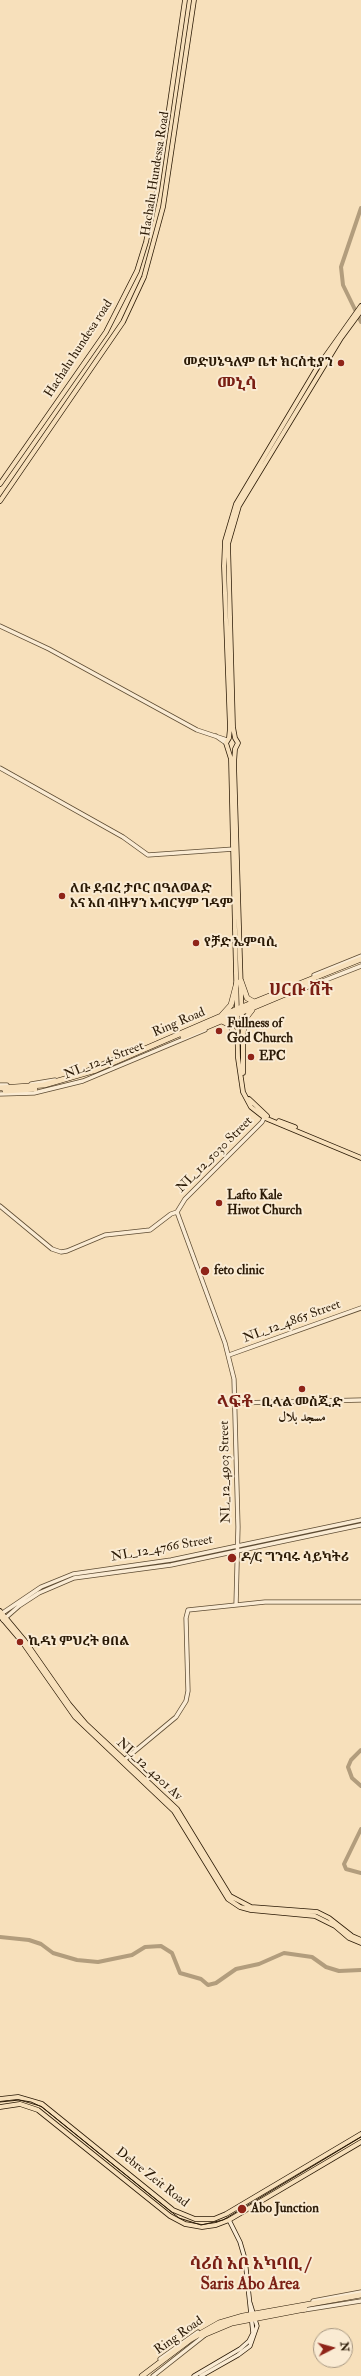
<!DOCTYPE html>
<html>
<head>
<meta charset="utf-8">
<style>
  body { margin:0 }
  #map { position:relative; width:361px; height:2376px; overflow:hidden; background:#f7e0bb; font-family:"IM FELL Double Pica",serif }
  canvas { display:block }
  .north { position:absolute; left:313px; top:2328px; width:40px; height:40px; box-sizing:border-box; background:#faebd3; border:1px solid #a79781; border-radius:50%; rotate:84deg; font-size:11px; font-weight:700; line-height:16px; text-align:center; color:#2b1a06 }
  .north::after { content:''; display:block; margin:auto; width:14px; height:18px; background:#8f2418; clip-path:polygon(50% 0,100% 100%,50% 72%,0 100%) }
</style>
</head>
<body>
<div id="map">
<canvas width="361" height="2376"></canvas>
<div class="north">N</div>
</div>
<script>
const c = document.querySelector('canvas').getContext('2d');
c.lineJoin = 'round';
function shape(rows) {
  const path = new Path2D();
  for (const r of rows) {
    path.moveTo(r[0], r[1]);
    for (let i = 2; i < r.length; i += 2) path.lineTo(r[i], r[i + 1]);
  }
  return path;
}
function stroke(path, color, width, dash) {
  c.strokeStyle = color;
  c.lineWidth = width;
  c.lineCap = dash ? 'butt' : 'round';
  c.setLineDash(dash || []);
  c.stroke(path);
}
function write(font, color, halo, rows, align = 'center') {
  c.font = font + ' "IM FELL Double Pica",Amiri,"Noto Serif Ethiopic",serif';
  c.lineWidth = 4;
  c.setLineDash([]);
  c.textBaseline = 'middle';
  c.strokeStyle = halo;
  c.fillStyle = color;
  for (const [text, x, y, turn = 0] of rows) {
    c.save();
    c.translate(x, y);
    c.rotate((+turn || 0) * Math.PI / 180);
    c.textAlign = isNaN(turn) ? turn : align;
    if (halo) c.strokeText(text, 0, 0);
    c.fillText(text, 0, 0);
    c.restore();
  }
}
stroke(shape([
  [361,208,341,267,343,285,361,322],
  [361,1750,351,1760,348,1767,352,1778,361,1786],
  [361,1829,344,1864,346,1869,361,1873],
  [0,1937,29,1940,41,1944,53,1953,77,1960,98,1962,132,1955,145,1947,161,1946,172,1953,180,1973,201,1979,208,1985,216,1983,236,1969,259,1964,284,1953,312,1957,326,1967,339,1971,361,1970]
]), '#b29d7d', 4);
const tertiary = shape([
  [0,626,49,649,197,730,227,740],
  [216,736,226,743],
  [0,768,123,837,148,855,234,849],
  [314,975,361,956],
  [295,992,361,966],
  [86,1071,126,1054],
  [31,1084,55,1080],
  [0,1085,7,1085],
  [0,1094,34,1093,83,1081,205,1030],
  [0,1206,52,1249,61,1252,67,1251,105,1235,150,1230,171,1214,177,1212],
  [229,1355,361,1308],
  [235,1403,361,1400],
  [236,1605,238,1527,234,1379,225,1343,177,1212,185,1199,262,1122,265,1116],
  [1,1614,41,1587,73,1574,171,1560,361,1520],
  [3,1620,19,1606,39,1593,74,1578,171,1565,361,1525],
  [123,1761,176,1717,186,1701,188,1691,186,1618,188,1610,265,1602,361,1602],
  [313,2301,361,2292],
  [304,2310,361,2301],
  [160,2359,198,2332],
  [153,2376,205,2335]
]);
const secondary = shape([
  [194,2376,240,2349,249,2341,253,2333,245,2259,240,2242,229,2220],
  [201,2376,238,2355,250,2346,257,2326,250,2303]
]);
const primary = shape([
  [361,306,317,368,236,504,225,541,224,566,230,728,229,738,226,743,231,759,238,1058,243,1092,251,1107,265,1118,361,1158],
  [0,484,106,332,137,271,146,242,157,191,185,0],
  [0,501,123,322,144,277,163,207,194,0],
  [242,1025,234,763,235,749,238,743,235,738,233,727,228,544,239,506,341,338,361,311],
  [243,1073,243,1032],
  [249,1099,267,1116],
  [279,1121,295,1127],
  [0,1611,25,1641,69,1704,86,1724,177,1809,230,1896,251,1907,317,1912,329,1918,352,1936,361,1940],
  [0,1616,23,1643,75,1717,174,1811,228,1899,240,1907,251,1910,315,1916,335,1926,349,1938,361,1943],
  [0,2099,18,2097,42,2104,173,2210,195,2219,214,2219,226,2214,361,2134],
  [0,2107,20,2104,38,2110,170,2216,185,2224,202,2227,216,2225,229,2220,361,2142]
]);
const trunk = shape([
  [241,981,247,998,254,1002],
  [222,1015,231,1005,237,982],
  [222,1021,230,1025,238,1041],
  [243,1034,245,1019,252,1010],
  [183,1037,314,982],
  [0,1088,44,1085,96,1070,242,1007,361,959],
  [5,1091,35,1089],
  [201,2336,232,2323,305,2309],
  [142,2376,191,2339,219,2323,243,2316,361,2295]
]);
stroke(tertiary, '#5e4c33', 5);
stroke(secondary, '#2b1a06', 5);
stroke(primary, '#2b1a06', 5.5);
stroke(trunk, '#2b1a06', 6);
stroke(tertiary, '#faebd3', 3.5);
stroke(secondary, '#faebd3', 3.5);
stroke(primary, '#f7e0bb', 4);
stroke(trunk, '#f7e0bb', 5);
stroke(shape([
  [0,2102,19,2100,31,2102,42,2107,179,2218,201,2225,223,2220,361,2137]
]), '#2b1a06', 1);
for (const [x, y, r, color] of [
  [341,363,4,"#8f2418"],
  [62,896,4,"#8f2418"],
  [196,943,4,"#8f2418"],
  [219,1031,4,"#8f2418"],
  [251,1057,4,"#8f2418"],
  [219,1203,4,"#8f2418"],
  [205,1271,5,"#8f2418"],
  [302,1389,4,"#8f2418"],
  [232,1558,5,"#8f2418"],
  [20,1642,4,"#8f2418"],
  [242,2209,5,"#8f2418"]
]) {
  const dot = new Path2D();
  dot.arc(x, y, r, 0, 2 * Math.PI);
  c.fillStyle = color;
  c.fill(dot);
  stroke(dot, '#faebd3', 1.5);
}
write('13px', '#2b1a06', '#faebd3', [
  ["Hachalu Hundessa Road",156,174,-81],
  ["Hachalu hundesa road",79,349,-57],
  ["Ring Road",179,1023,-23],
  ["NL_12_4 Street",104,1061,-21],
  ["NL_12_5030 Street",215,1155,-45],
  ["NL_12_4865 Street",292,1322,-20],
  ["NL_12_4903 Street",226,1472,-91],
  ["NL_12_4766 Street",162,1549,-10],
  ["NL_12_4201 Av",149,1770,43],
  ["Debre Zeit Road",152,2178,38],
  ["Ring Road",179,2336,-35]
]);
write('bold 13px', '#2b1a06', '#faebd3', [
  ["መድሀኔዓለም ቤተ ክርስቲያን",333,363,"right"],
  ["ለቡ ደብረ ታቦር በዓለወልድ",70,889],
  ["እና አበ ብዙሃን አብርሃም ገዳም",70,904],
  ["የቻድ ኤምባሲ",204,943],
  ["Fullness of",227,1024],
  ["God Church",227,1039],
  ["EPC",259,1057],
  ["Lafto Kale",227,1196],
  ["Hiwot Church",227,1211],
  ["feto clinic",214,1271],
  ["ቢላል መስጂድ",302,1403,"center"],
  ["مسجد بلال",302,1418,"center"],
  ["ዶ/ር ግንባሩ ሳይካትሪ",241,1558],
  ["ኪዳነ ምህረት ፀበል",28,1642],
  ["Abo Junction",251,2209]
], 'left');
write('bold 17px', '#7a1f14', '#faebd3', [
  ["መኒሳ",237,385],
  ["ሀርቡ ሸት",301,991],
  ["ላፍቶ",235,1403],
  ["ሳሪስ አቦ አካባቢ /",250,2265],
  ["Saris Abo Area",250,2285]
]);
</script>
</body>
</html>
